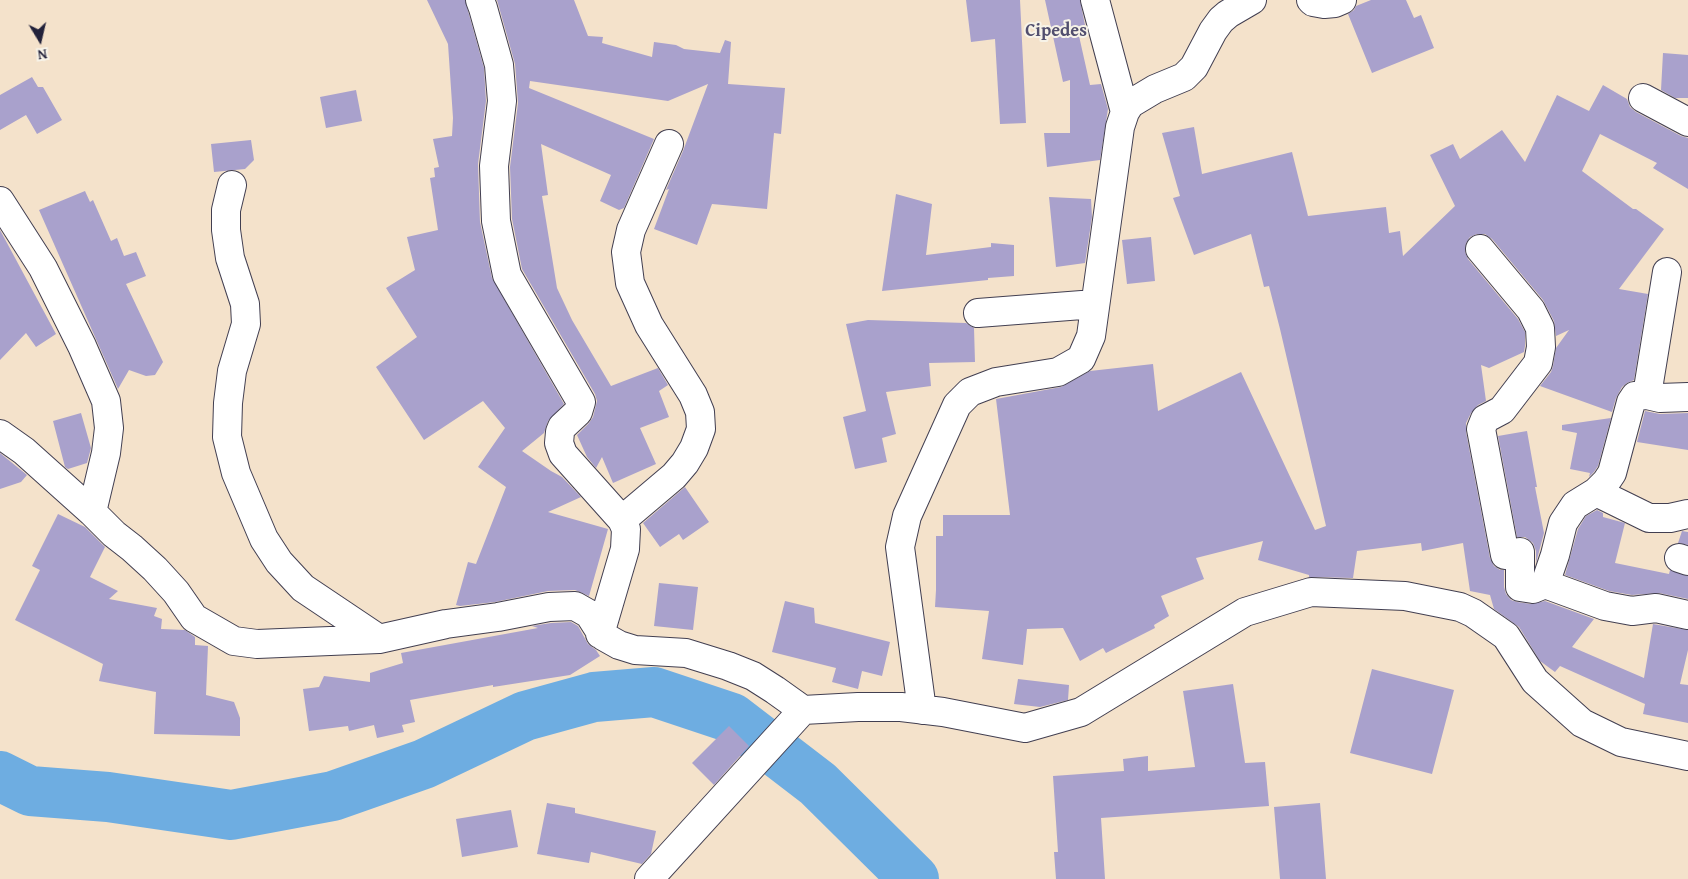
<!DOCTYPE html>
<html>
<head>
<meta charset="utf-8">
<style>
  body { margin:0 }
  #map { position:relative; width:1688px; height:879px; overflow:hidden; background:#f4e2cb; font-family:"Gentium Book Plus",serif }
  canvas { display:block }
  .north { position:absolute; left:15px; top:15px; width:50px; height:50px; -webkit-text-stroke:4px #f7f3e8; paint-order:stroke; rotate:171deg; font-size:14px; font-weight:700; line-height:20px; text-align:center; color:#22223b }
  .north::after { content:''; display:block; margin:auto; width:18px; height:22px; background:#22223b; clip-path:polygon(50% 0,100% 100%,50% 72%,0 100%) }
</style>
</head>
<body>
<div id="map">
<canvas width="1688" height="879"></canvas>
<div class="north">N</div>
</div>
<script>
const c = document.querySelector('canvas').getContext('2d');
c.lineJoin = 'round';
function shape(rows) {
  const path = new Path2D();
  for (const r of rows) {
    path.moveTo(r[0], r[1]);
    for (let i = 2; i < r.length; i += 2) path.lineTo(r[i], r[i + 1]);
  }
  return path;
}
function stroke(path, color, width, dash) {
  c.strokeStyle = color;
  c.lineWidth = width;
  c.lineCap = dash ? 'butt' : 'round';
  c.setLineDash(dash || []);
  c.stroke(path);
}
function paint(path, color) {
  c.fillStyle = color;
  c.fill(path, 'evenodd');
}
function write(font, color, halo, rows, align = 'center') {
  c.font = font + ' "Gentium Book Plus",serif';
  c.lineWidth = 4;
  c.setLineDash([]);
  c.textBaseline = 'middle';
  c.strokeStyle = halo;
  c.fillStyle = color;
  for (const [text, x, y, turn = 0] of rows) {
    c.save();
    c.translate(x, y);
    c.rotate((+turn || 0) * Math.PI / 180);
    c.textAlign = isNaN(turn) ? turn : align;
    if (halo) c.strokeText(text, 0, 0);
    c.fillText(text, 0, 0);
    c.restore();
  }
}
stroke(shape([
  [0,776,30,791,108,797,231,815,333,796,424,764,525,716,594,697,654,692,732,718,818,784,914,879]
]), '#6eade1', 50);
paint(shape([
  [427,0,465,0,484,68,486,101,478,164,480,222,492,278,564,404,548,421,544,433,522,451,551,471,562,477,581,497,548,512,608,529,589,596,575,590,548,591,495,602,460,606,456,605,468,562,476,564,506,487,478,467,505,428,483,401,424,440,376,367,417,337,386,288,415,270,407,237,438,230,430,178,435,177,434,168,439,167,433,139,452,136,453,118,448,44],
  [497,0,574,0,588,36,603,37,602,43,652,57,654,42,676,45,684,49,720,53,725,40,731,42,728,84,785,88,781,134,774,133,767,209,712,204,697,245,654,229,669,189,666,190,683,151,708,84,668,101,530,81,529,88,654,139,624,208,619,210,600,201,611,175,541,144,548,195,542,196,557,288,572,320,611,386,658,368,668,385,659,391,669,417,640,428,656,464,613,483,602,457,596,468,587,457,577,435,589,423,593,417,597,401,595,394,522,269,512,219,510,167,518,103,515,64],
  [966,0,1020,0,1026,123,1000,124,995,39,971,42],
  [1045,0,1080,0,1085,25,1077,27,1090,85,1101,84,1108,109,1100,160,1047,167,1044,133,1070,133,1070,80,1063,82],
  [1371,0,1406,0,1414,18,1421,15,1434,48,1372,73,1348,14,1354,10,1356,6],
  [1663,53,1688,55,1688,98,1675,98,1661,90],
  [32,77,38,87,43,87,62,120,37,134,26,115,0,130,0,95],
  [1603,85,1627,99,1630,107,1636,112,1681,136,1688,138,1688,189,1653,168,1657,163,1600,134,1582,171,1633,209,1636,209,1664,229,1619,289,1648,294,1634,380,1627,383,1622,387,1616,398,1612,412,1540,386,1551,372,1553,366,1556,348,1569,330,1556,336,1554,321,1543,300,1492,239,1485,234,1477,234,1470,237,1466,243,1465,252,1468,259,1518,319,1525,332,1525,346,1524,352,1489,368,1481,365,1486,401,1478,405,1471,413,1466,423,1466,432,1490,558,1494,566,1500,570,1504,570,1504,587,1506,594,1511,600,1517,602,1531,604,1545,601,1594,619,1572,647,1644,678,1653,624,1688,630,1688,650,1680,684,1688,685,1688,723,1643,714,1645,704,1560,666,1555,672,1540,661,1519,627,1494,609,1490,595,1470,591,1463,543,1422,551,1421,543,1357,551,1353,578,1309,577,1309,575,1258,560,1263,541,1196,558,1204,579,1161,596,1169,616,1154,625,1155,628,1106,653,1103,648,1080,661,1063,628,1027,629,1023,665,982,659,989,611,935,607,936,590,936,536,943,536,943,515,1010,515,996,399,1061,387,1090,371,1153,364,1158,411,1241,372,1315,530,1326,526,1280,329,1269,286,1264,287,1251,234,1194,255,1173,198,1180,196,1162,133,1194,127,1202,174,1292,152,1308,216,1386,207,1389,233,1400,231,1403,256,1455,206,1430,155,1453,144,1460,159,1502,130,1525,162,1557,95,1589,111],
  [356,90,362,121,326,128,320,97],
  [251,140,254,160,245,169,214,172,211,144],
  [85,191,90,202,93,200,111,241,117,238,124,256,136,252,146,276,126,284,163,362,155,375,146,376,129,370,118,389,39,210],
  [896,194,932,204,926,255,991,247,991,243,1014,245,1014,276,988,278,988,280,882,291],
  [1049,197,1091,199,1092,217,1085,263,1056,267],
  [0,230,56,334,36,347,26,333,0,360],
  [1151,237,1155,281,1127,284,1122,240],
  [868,320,966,323,974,328,975,362,929,363,931,386,886,392,896,434,882,438,887,462,855,469,843,417,866,411,846,324],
  [1645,411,1660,414,1688,413,1688,450,1637,442],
  [81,413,91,448,87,463,68,469,65,467,53,421],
  [1611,418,1598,466,1594,472,1589,477,1590,473,1570,469,1577,433,1562,430,1562,425],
  [1527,431,1537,487,1535,487,1544,533,1536,563,1536,551,1533,543,1525,537,1517,537,1498,436],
  [0,453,27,475,21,482,0,489],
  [685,487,709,522,683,540,679,534,660,547,643,523],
  [1597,510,1603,513,1603,517,1625,523,1615,563,1669,574,1670,570,1688,576,1688,599,1659,593,1632,595,1609,591,1565,575,1578,529,1586,516],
  [58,514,85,527,105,547,90,577,118,591,109,599,157,608,154,616,162,619,161,629,185,630,195,637,195,645,208,646,206,695,234,702,240,718,240,736,154,734,156,692,99,681,103,664,15,620,40,570,32,566],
  [1682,531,1688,532,1688,545,1678,543],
  [659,583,698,587,693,630,654,626],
  [785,601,814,608,815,623,890,642,882,676,862,671,858,689,832,682,836,668,772,652],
  [571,622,578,626,588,644,596,650,600,656,570,675,493,687,493,685,410,700,415,722,402,725,404,732,377,738,374,725,349,731,348,726,309,731,303,689,319,687,324,676,370,682,370,673,403,663,401,653,538,628,532,626,551,623],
  [1372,669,1454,690,1432,774,1350,753],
  [1018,679,1069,685,1068,700,1040,707,1014,704],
  [1233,684,1245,763,1265,762,1269,806,1101,818,1105,879,1056,879,1054,852,1058,852,1053,776,1124,771,1123,759,1148,756,1148,771,1195,767,1183,691],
  [729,726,749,746,714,785,692,763],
  [547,803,575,808,575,813,656,831,651,854,642,864,591,852,589,863,537,854],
  [1320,803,1326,879,1280,879,1274,807],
  [511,810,518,847,462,857,456,819]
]), '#a9a1cc');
const minor = shape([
  [480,0,483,8,499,65,502,101,494,166,496,221,507,275,581,402,578,412,562,427,560,432,559,443,563,454,622,520,626,529,625,549,600,634],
  [1095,0,1125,112],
  [1311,0,1313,2,1324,4,1335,3,1342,0],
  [1643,98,1688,122],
  [232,185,226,210,226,230,230,258,245,304,246,324,232,371,228,403,227,437,236,473,264,539,279,562,303,588,379,639],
  [0,201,43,268,82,346,106,401,109,428,106,453,92,512],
  [1480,249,1531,310,1540,328,1541,347,1538,363,1502,410,1485,419,1481,429,1505,555,1520,552,1520,587,1533,589,1545,584,1555,555,1563,523,1575,505,1596,492,1606,482,1612,473,1631,402,1635,396,1647,395,1660,398,1688,397],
  [978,313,1095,304],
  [1647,395,1667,272],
  [0,434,24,451,92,512,114,534,132,548,155,569,176,592,194,618,234,641,257,644,379,639,446,624,498,617,549,607,575,606,589,614,603,636,619,645,635,650,686,653,728,666,753,676,775,690,803,710],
  [1596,492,1649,518,1670,518,1688,514],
  [622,520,674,476,685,463,694,448,701,429,700,412,693,395,649,325,630,283,626,252,631,230,669,144],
  [1679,558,1688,561],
  [1545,584,1605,606,1632,611,1656,608,1688,615],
  [922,710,900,547,907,516,957,405,970,392,996,382,1058,372,1081,359,1091,336,1120,127,1125,112,1130,104,1155,89,1184,77,1194,67,1213,31,1221,20,1228,14,1252,0],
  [649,879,803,710,858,707,901,707,943,712,1025,728,1081,712,1245,612,1311,592,1405,596,1460,607,1473,613,1506,636,1535,681,1582,723,1621,742,1688,756]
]);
stroke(minor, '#423f51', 30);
stroke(minor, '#fff', 28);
write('bold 18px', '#514e6e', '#f7f3e8', [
  ["Cipedes",1056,31]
]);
</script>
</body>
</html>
